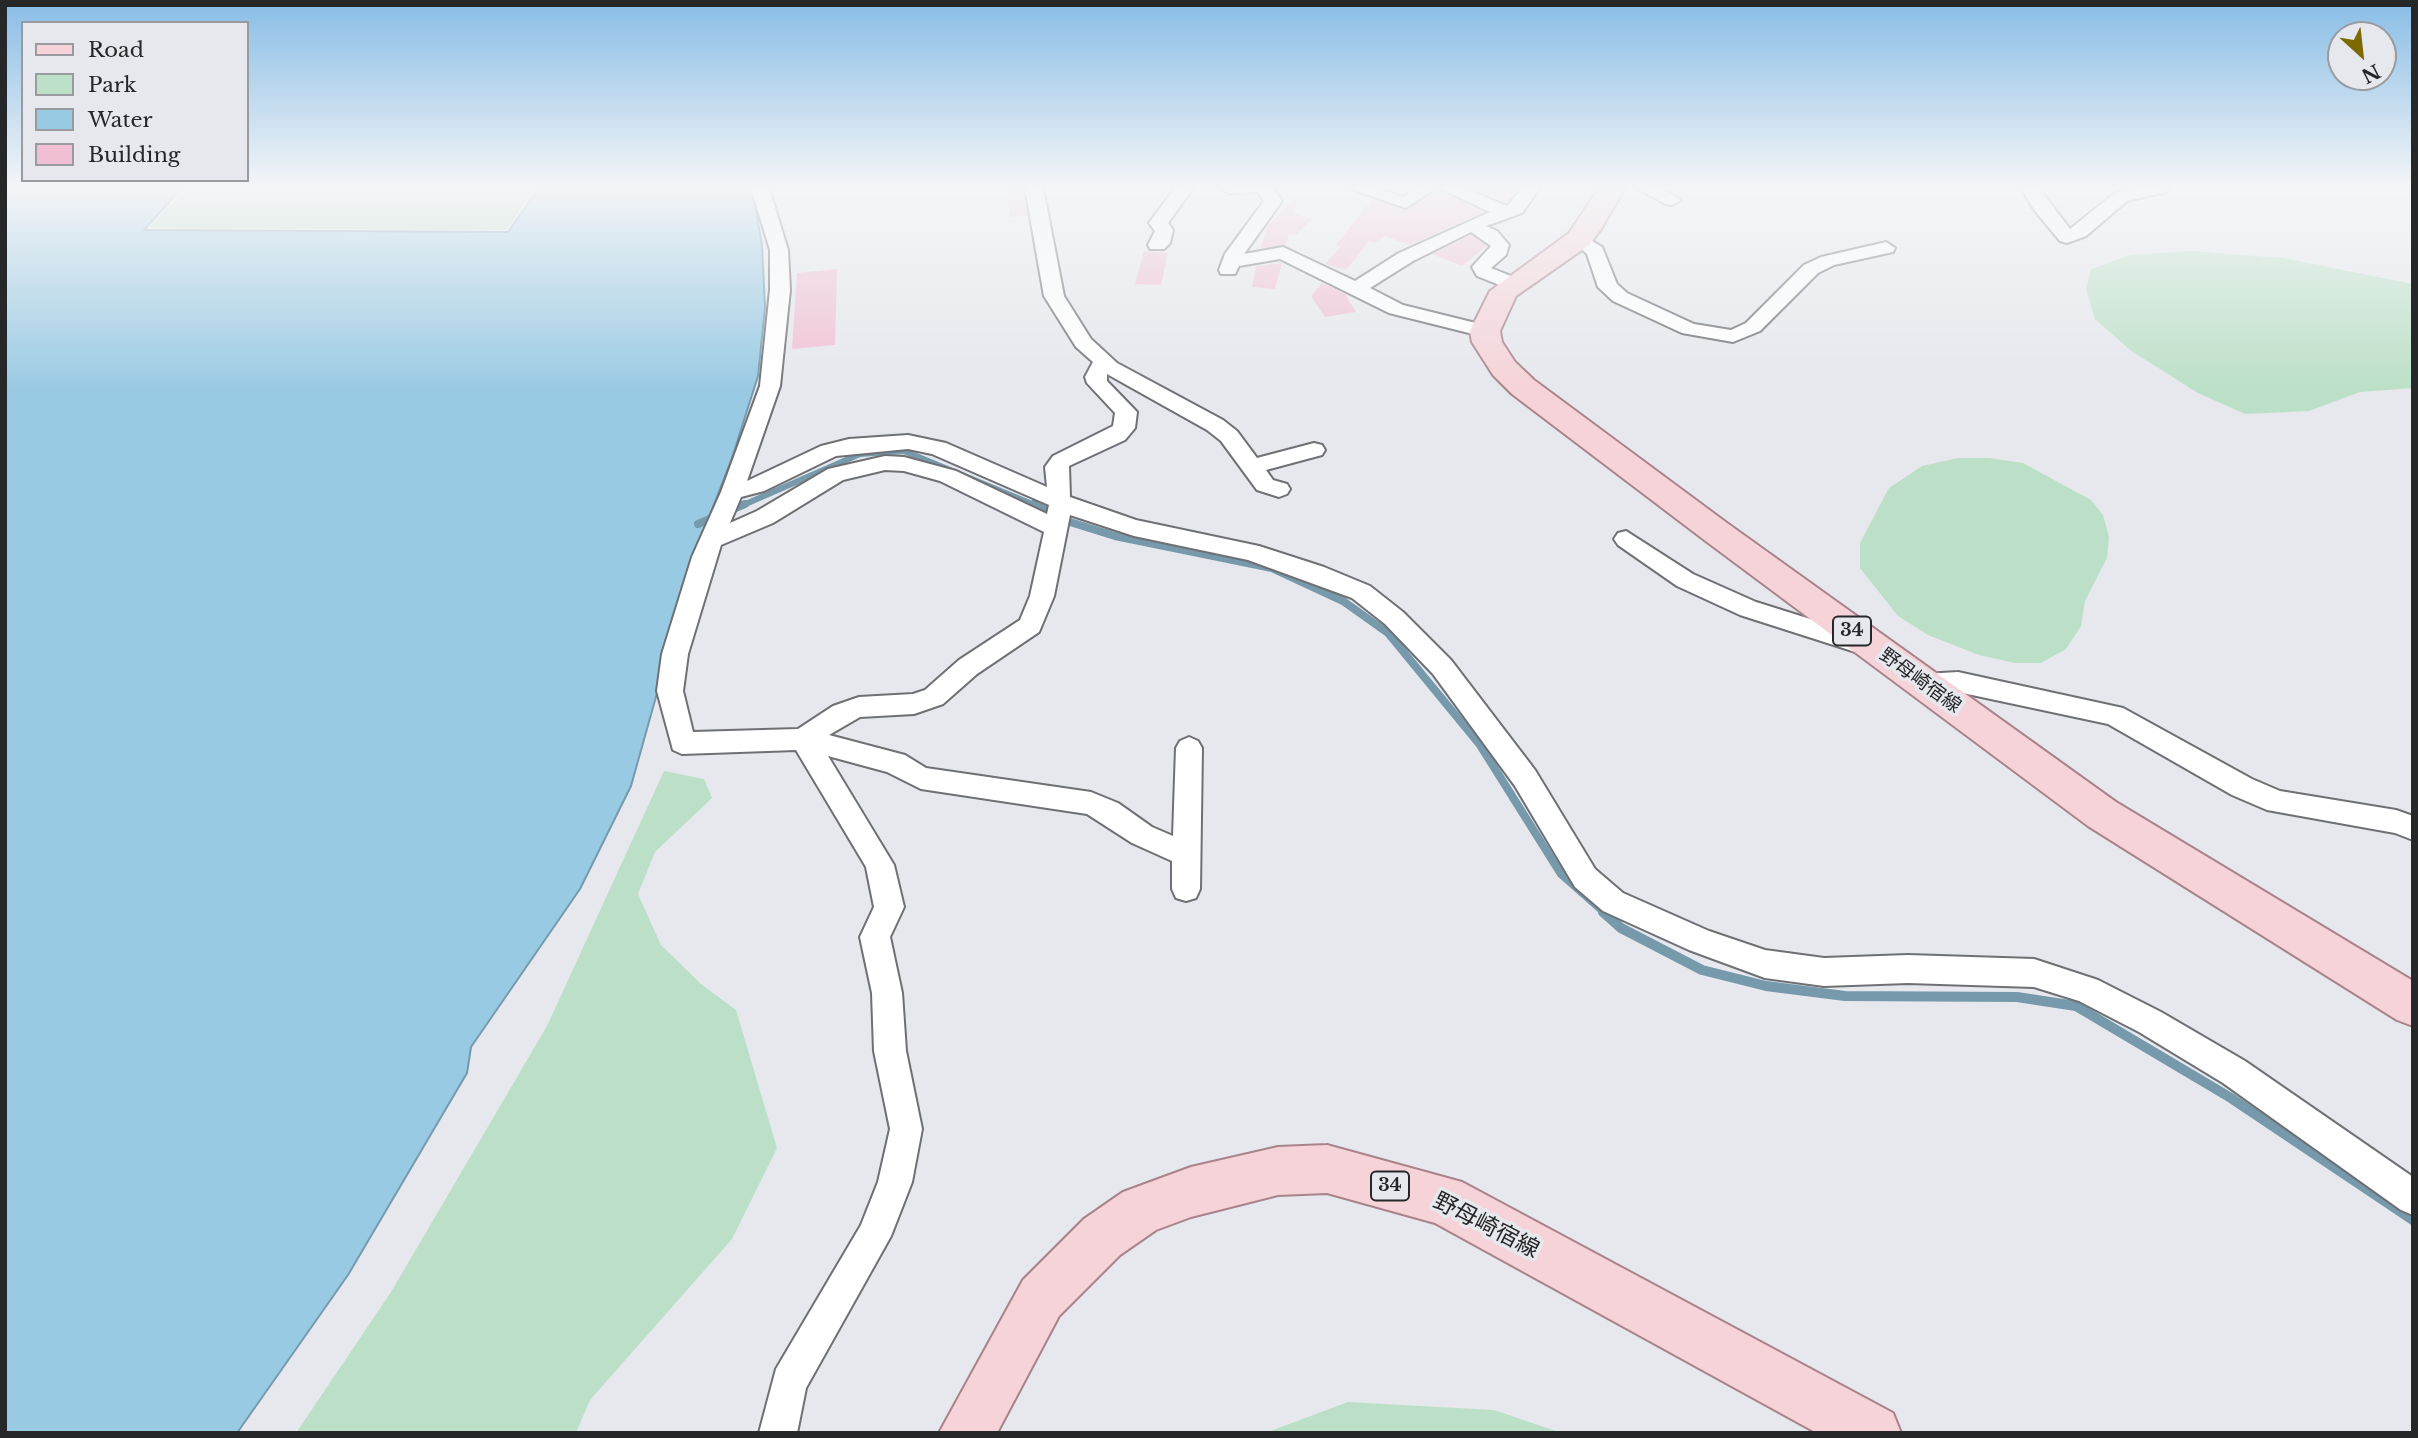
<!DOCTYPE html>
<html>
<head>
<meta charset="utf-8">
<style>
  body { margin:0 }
  #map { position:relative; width:2418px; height:1438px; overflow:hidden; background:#e6e8ed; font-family:"Libre Baskerville",serif }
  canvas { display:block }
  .frame { position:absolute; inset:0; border:7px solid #262729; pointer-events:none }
  .legend { position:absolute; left:21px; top:21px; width:228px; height:161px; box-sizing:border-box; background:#e6e8ed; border:2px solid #999b9f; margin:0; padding:9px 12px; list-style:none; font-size:21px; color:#262729 }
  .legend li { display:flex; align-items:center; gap:14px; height:35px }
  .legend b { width:35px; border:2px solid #999b9f }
  .north { position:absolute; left:2327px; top:21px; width:70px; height:70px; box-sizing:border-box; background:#e6e8ed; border:2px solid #999b9f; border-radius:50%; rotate:153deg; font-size:19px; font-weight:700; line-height:28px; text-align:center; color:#262729 }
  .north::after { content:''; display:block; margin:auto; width:24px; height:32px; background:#7e6900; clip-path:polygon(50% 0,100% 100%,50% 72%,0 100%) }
</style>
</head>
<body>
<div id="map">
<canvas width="2418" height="1438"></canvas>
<div class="frame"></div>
<ul class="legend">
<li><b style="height:9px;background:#f5d3d8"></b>Road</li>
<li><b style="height:19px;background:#bce0c7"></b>Park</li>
<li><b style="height:19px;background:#99cae3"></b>Water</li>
<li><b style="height:19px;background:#f0bfd4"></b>Building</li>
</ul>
<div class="north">N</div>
</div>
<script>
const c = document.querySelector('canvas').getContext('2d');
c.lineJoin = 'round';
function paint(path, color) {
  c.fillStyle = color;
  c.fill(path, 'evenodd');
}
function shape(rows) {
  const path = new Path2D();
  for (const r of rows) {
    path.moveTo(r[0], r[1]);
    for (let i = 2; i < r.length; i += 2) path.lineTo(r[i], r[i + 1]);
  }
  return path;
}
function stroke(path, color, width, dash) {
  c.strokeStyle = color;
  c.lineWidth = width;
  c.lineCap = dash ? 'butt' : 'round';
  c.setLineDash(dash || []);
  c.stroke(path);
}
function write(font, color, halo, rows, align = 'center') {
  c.font = font + ' "Libre Baskerville","Noto Sans JP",serif';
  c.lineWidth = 7;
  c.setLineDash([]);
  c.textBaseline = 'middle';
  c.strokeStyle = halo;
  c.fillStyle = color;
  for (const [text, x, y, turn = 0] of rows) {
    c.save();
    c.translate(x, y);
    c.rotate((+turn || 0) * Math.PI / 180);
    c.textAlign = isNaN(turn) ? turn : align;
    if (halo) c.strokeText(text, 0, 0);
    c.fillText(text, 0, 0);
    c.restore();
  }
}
paint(shape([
  [187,188,535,188,506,230,149,228],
  [2191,251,2283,258,2413,284,2413,388,2360,392,2309,411,2245,414,2198,393,2130,350,2095,319,2086,289,2091,269,2130,255],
  [1958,458,1989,458,2023,463,2091,500,2103,515,2109,537,2107,558,2085,601,2081,626,2066,649,2041,663,2015,663,1979,655,1928,635,1898,616,1860,568,1860,543,1889,488,1922,466],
  [664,771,704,779,712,798,655,852,638,894,661,945,701,984,736,1010,777,1148,732,1239,590,1400,576,1433,296,1433,391,1292,547,1026],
  [1348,1402,1494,1410,1562,1433,1265,1433]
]), '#bce0c7');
const water = shape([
  [5,188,182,188,144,230,508,232,539,188,752,188,762,245,765,307,758,376,732,458,699,543,631,786,580,889,471,1047,467,1073,348,1275,237,1433,5,1433,5,188]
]);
paint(water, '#99cae3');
stroke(water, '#7699ab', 2);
stroke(shape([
  [741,506,860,454,904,451,1037,506]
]), '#7699ab', 6);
stroke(shape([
  [1034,504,1070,522,1115,536,1272,568,1343,601,1388,633,1480,745,1561,874,1605,913],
  [698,524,745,504]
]), '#7699ab', 8);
stroke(shape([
  [1603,912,1621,928,1702,970,1766,986,1845,996,2017,997,2076,1006,2231,1098,2413,1220]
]), '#7699ab', 10);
paint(shape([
  [1006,188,1022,188,1027,215,1010,217],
  [1472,188,1518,188,1506,203],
  [1438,190,1484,212,1410,245,1385,236,1374,243,1369,241,1346,270,1325,264,1341,246,1336,245,1372,199,1407,210],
  [1298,196,1294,213,1312,219,1296,235,1289,233,1286,245,1260,249,1268,225],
  [1471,235,1487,246,1462,266,1432,254],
  [1144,251,1168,253,1161,285,1135,284],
  [1282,263,1275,289,1252,287,1256,266],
  [837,269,835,345,792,349,797,273],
  [1322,283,1345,294,1356,312,1325,317,1311,296]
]), '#f0bfd4');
const minor = shape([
  [751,188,769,188,788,250,790,290,780,386,747,481,821,446,849,439,908,435,946,443,1047,487,1045,467,1053,456,1113,426,1115,413,1087,383,1085,377,1093,362,1076,347,1044,296,1025,188,1043,188,1064,296,1091,339,1117,363,1223,420,1237,431,1257,458,1314,443,1322,445,1325,450,1322,455,1266,470,1273,480,1287,484,1290,489,1287,494,1279,497,1257,490,1221,441,1207,430,1107,374,1107,381,1137,412,1135,428,1125,440,1069,466,1070,497,1136,520,1259,546,1324,567,1370,586,1403,612,1451,660,1535,770,1595,869,1623,893,1709,931,1765,950,1824,958,1908,955,2034,959,2098,980,2161,1012,2245,1061,2413,1177,2413,1215,2401,1210,2223,1083,2139,1032,2079,1001,2034,987,1908,983,1824,986,1765,978,1689,950,1603,911,1575,887,1515,786,1433,674,1385,624,1352,598,1248,560,1134,536,1070,515,1054,596,1039,632,977,674,943,704,914,714,860,717,829,735,905,755,926,768,1091,792,1118,803,1152,827,1173,836,1176,748,1180,741,1189,737,1198,741,1202,748,1200,889,1196,898,1186,901,1176,898,1172,889,1172,861,1132,843,1087,814,921,789,887,772,828,756,894,865,904,907,890,937,902,993,906,1051,922,1129,912,1182,891,1236,806,1388,797,1433,759,1433,776,1369,861,1225,878,1182,890,1129,874,1051,872,993,860,937,874,907,866,867,796,750,682,754,673,750,657,691,662,654,692,557,721,492,760,386,770,290,770,250,751,188],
  [908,449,932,454,1049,505,1047,514,956,471,904,457,885,456,828,469,757,511,730,523,741,497,764,491,836,456,908,449],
  [885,470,904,471,940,481,1044,532,1030,596,1020,620,959,660,925,690,913,694,859,697,833,706,798,729,693,732,683,691,688,654,721,545,773,523,843,480,885,470],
  [1175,188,1193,188,1168,223,1173,230,1170,243,1164,249,1150,249,1148,245,1155,231,1149,223,1175,188],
  [1220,188,1273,188,1282,201,1244,254,1283,247,1355,281,1399,253,1490,212,1439,188,1464,188,1507,206,1522,188,1540,188,1522,213,1486,226,1497,231,1509,245,1506,255,1491,268,1521,280,1524,284,1521,288,1507,288,1477,276,1472,267,1491,246,1471,232,1413,261,1370,288,1403,305,1492,327,1495,331,1492,335,1485,337,1389,313,1280,259,1239,266,1235,274,1221,274,1219,270,1225,254,1264,201,1258,192,1229,193,1220,188],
  [1348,188,1377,188,1403,197,1415,188,1436,188,1406,208,1348,188],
  [1636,188,1661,188,1681,200,1672,205,1666,204,1636,188],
  [2021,188,2039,188,2070,229,2115,193,2135,188,2169,188,2166,192,2127,201,2086,236,2067,243,2060,241,2035,211,2021,188],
  [1579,233,1602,247,1617,284,1627,293,1694,324,1731,330,1746,323,1804,265,1821,257,1886,242,1895,248,1893,252,1834,265,1818,273,1760,331,1733,342,1682,333,1613,301,1598,287,1587,254,1570,239,1579,233],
  [1626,531,1693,574,1756,602,1877,640,1881,647,1877,654,1868,656,1740,615,1677,586,1618,545,1614,539,1618,533,1626,531],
  [1958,672,2123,708,2252,779,2280,791,2396,810,2413,816,2413,840,2395,833,2267,810,2232,795,2108,724,1958,692,1924,694,1915,691,1911,684,1915,677,1924,674,1958,672]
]);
const primary = shape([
  [1599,188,1625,188,1601,229,1589,245,1516,296,1500,331,1502,342,1515,362,1534,380,1727,523,2116,802,2413,981,2413,1026,2397,1020,2088,826,1703,539,1512,394,1493,375,1472,342,1470,331,1490,291,1569,233,1599,188],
  [1327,1145,1462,1182,1893,1413,1901,1433,1817,1433,1435,1223,1327,1193,1278,1195,1191,1217,1156,1230,1120,1255,1059,1316,997,1433,939,1433,1023,1280,1084,1219,1123,1192,1191,1167,1278,1147,1327,1145]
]);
stroke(minor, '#6e7074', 4);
stroke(primary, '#a9838a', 4);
paint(minor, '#fff');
paint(primary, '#f5d3d8');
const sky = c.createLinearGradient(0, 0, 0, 390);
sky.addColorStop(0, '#88bde6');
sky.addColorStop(0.48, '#f4f5f7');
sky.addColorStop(1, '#f4f5f700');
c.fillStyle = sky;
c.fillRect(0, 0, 2418, 390);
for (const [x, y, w] of [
  [1852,631,38],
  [1390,1186,38]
]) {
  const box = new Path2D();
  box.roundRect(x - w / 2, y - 14.5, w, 29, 5);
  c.fillStyle = '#e6e8ed';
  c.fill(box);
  stroke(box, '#262729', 2);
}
write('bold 18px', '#262729', null, [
  ["34",1852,631],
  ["34",1390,1186]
]);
write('19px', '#262729', '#e6e8ed', [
  ["野母崎宿線",1920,681,36]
]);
write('23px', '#262729', '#e6e8ed', [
  ["野母崎宿線",1486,1226,27]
]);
</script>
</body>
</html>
